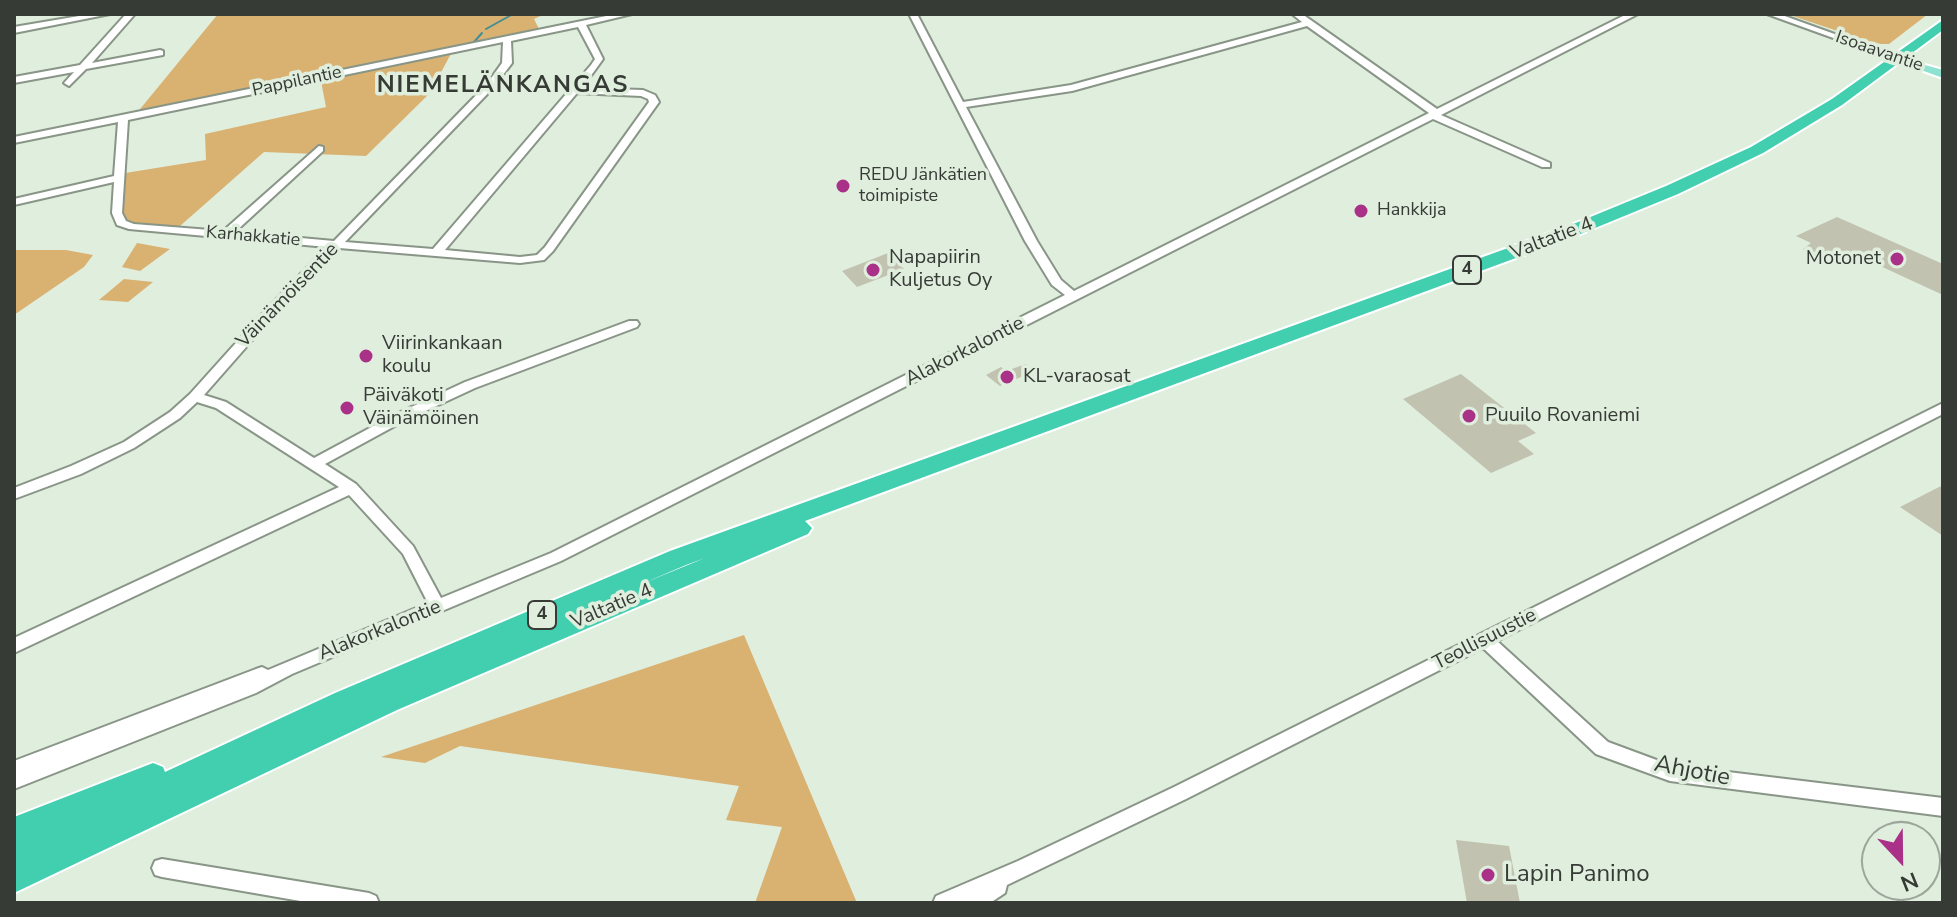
<!DOCTYPE html>
<html>
<head>
<meta charset="utf-8">
<style>
  body { margin:0 }
  #map { position:relative; width:1957px; height:917px; overflow:hidden; background:#e0eede; font-family:"Nunito Sans",sans-serif }
  canvas { display:block }
  .frame { position:absolute; inset:0; border:16px solid #363b35; pointer-events:none }
  .north { position:absolute; left:1861px; top:821px; width:80px; height:80px; box-sizing:border-box; background:#e0eede; border:2px solid #9ca69a; border-radius:50%; rotate:158deg; font-size:22px; font-weight:700; line-height:32px; text-align:center; color:#363b35 }
  .north::after { content:''; display:block; margin:auto; width:28px; height:36px; background:#a93187; clip-path:polygon(50% 0,100% 100%,50% 72%,0 100%) }
</style>
</head>
<body>
<div id="map">
<canvas width="1957" height="917"></canvas>
<div class="frame"></div>
<div class="north">N</div>
</div>
<script>
const c = document.querySelector('canvas').getContext('2d');
c.lineJoin = 'round';
function paint(path, color) {
  c.fillStyle = color;
  c.fill(path, 'evenodd');
}
function shape(rows) {
  const path = new Path2D();
  for (const r of rows) {
    path.moveTo(r[0], r[1]);
    for (let i = 2; i < r.length; i += 2) path.lineTo(r[i], r[i + 1]);
  }
  return path;
}
function stroke(path, color, width, dash) {
  c.strokeStyle = color;
  c.lineWidth = width;
  c.lineCap = dash ? 'butt' : 'round';
  c.setLineDash(dash || []);
  c.stroke(path);
}
function write(font, color, halo, rows, align = 'center') {
  c.font = font + ' "Nunito Sans",sans-serif';
  c.lineWidth = 7;
  c.setLineDash([]);
  c.textBaseline = 'middle';
  c.strokeStyle = halo;
  c.fillStyle = color;
  for (const [text, x, y, turn = 0] of rows) {
    c.save();
    c.translate(x, y);
    c.rotate((+turn || 0) * Math.PI / 180);
    c.textAlign = isNaN(turn) ? turn : align;
    if (halo) c.strokeText(text, 0, 0);
    c.fillText(text, 0, 0);
    c.restore();
  }
}
paint(shape([
  [218,14,545,14,534,19,540,31,454,48,430,93,366,156,264,152,180,226,152,229,121,223,119,174,206,160,205,134,326,107,320,76,136,114],
  [1787,14,1928,14,1889,44,1876,44],
  [137,243,170,249,140,271,122,267],
  [14,250,66,250,93,255,84,267,14,315],
  [124,279,153,282,128,302,99,300],
  [744,635,857,903,755,903,782,827,726,820,739,786,460,746,425,763,381,757]
]), '#d9b171');
stroke(shape([
  [486,29,513,14],
  [474,42,482,33]
]), '#438e96', 2);
paint(shape([
  [1837,217,1943,264,1943,295,1852,253,1836,264,1803,249,1811,243,1796,236],
  [888,253,904,269,857,287,842,271],
  [1026,364,1035,371,1000,386,986,375,1001,367,1006,371],
  [1461,374,1536,433,1518,441,1534,454,1491,473,1403,399],
  [1943,485,1943,536,1900,507],
  [1456,840,1509,846,1520,903,1467,903]
]), '#c1c2af');
const minor = shape([
  [91,14,110,14,14,33,14,27,91,14],
  [126,14,135,14,92,63,160,50,163,51,163,55,86,69,69,86,64,83,74,72,14,83,14,77,80,65,126,14],
  [616,14,632,14,586,25,603,59,582,88,643,90,655,95,659,102,553,251,544,260,520,263,339,248,269,321,204,395,226,402,314,458,394,415,465,382,629,321,637,321,639,324,637,327,475,388,404,421,325,464,356,484,413,546,441,598,551,553,1065,295,1052,285,1025,241,909,14,917,14,963,102,1071,85,1302,22,1292,14,1302,14,1437,109,1627,14,1638,14,1441,115,1550,163,1550,167,1542,167,1433,119,561,561,292,674,256,693,14,789,14,761,256,669,262,667,268,670,428,603,403,554,349,495,14,653,14,638,339,487,216,408,197,402,180,418,134,448,81,474,14,499,14,488,71,466,124,442,170,412,190,394,261,315,327,247,129,229,117,225,112,213,114,182,14,205,14,199,114,176,118,122,14,143,14,137,616,14],
  [1307,26,1429,113,1074,291,1061,280,1037,241,966,107,1072,91,1307,26],
  [578,27,595,59,591,65,433,249,345,242,493,88,512,63,511,41,578,27],
  [503,42,502,63,487,84,334,241,235,232,323,151,323,147,319,146,223,231,134,224,126,221,122,213,128,120,503,42],
  [577,93,641,96,648,99,649,102,545,247,537,255,520,257,445,250,577,93],
  [1767,14,1779,14,1904,59,1897,61,1767,14],
  [1943,403,1943,414,1497,641,1608,742,1670,765,1943,798,1943,816,1670,781,1596,754,1483,648,1186,799,1007,885,1005,893,990,903,933,903,936,896,1018,861,1174,787,1943,403],
  [162,859,369,893,376,896,379,903,312,903,162,877,155,875,152,868,155,861,162,859]
]);
const major = shape([
  [1896,57,1943,70,1943,78,1896,61,1896,57]
]);
const highway = shape([
  [1943,20,1943,30,1842,105,1763,153,1678,194,1578,235,805,521,812,528,808,534,397,710,14,893,14,817,153,763,163,767,165,772,335,693,670,551,1566,227,1666,186,1751,147,1832,99,1943,20],
  [705,558,639,585,686,565,705,558]
]);
stroke(minor, '#889587', 4);
stroke(major, '#fff', 4);
stroke(highway, '#fff', 4);
paint(minor, '#fff');
paint(major, '#8ee2d0');
paint(highway, '#42cfb0');
for (const [x, y, r, color] of [
  [843,186,8,"#a93187"],
  [1361,211,8,"#a93187"],
  [1897,259,8,"#a93187"],
  [873,270,8,"#a93187"],
  [366,356,8,"#a93187"],
  [1007,377,8,"#a93187"],
  [347,408,8,"#a93187"],
  [1469,416,8,"#a93187"],
  [1488,875,8,"#a93187"]
]) {
  const dot = new Path2D();
  dot.arc(x, y, r, 0, 2 * Math.PI);
  c.fillStyle = color;
  c.fill(dot);
  stroke(dot, '#e0eede', 3);
}
write('18px', '#363b35', '#e0eede', [
  ["Isoaavantie",1879,52,19],
  ["Pappilantie",297,82,-12],
  ["Karhakkatie",253,237,5]
]);
write('18px', '#363b35', '#e0eede', [
  ["REDU Jänkätien",859,176],
  ["toimipiste",859,197],
  ["Hankkija",1377,211]
], 'left');
for (const [x, y, w] of [
  [1467,270,28],
  [542,615,28]
]) {
  const box = new Path2D();
  box.roundRect(x - w / 2, y - 14, w, 28, 6);
  c.fillStyle = '#e0eede';
  c.fill(box);
  stroke(box, '#363b35', 2);
}
write('bold 18px', '#363b35', null, [
  ["4",1467,270],
  ["4",542,615]
]);
write('20px', '#363b35', '#e0eede', [
  ["Valtatie 4",1552,239,-21],
  ["Väinämöisentie",288,296,-46],
  ["Alakorkalontie",965,352,-27],
  ["Valtatie 4",612,607,-23],
  ["Alakorkalontie",380,631,-22],
  ["Teollisuustie",1485,640,-27]
]);
write('20px', '#363b35', '#e0eede', [
  ["Napapiirin",889,258],
  ["Kuljetus Oy",889,281],
  ["Motonet",1881,259,"right"],
  ["Viirinkankaan",382,344],
  ["koulu",382,367],
  ["KL-varaosat",1023,377],
  ["Päiväkoti",363,396],
  ["Väinämöinen",363,419],
  ["Puuilo Rovaniemi",1485,416]
], 'left');
c.letterSpacing = '2px';
write('bold 24px', '#363b35', '#e0eede', [
  ["NIEMELÄNKANGAS",503,86]
]);
c.letterSpacing = '0px';
write('24px', '#363b35', '#e0eede', [
  ["Ahjotie",1692,772,11]
]);
write('24px', '#363b35', '#e0eede', [
  ["Lapin Panimo",1504,875]
], 'left');
</script>
</body>
</html>
